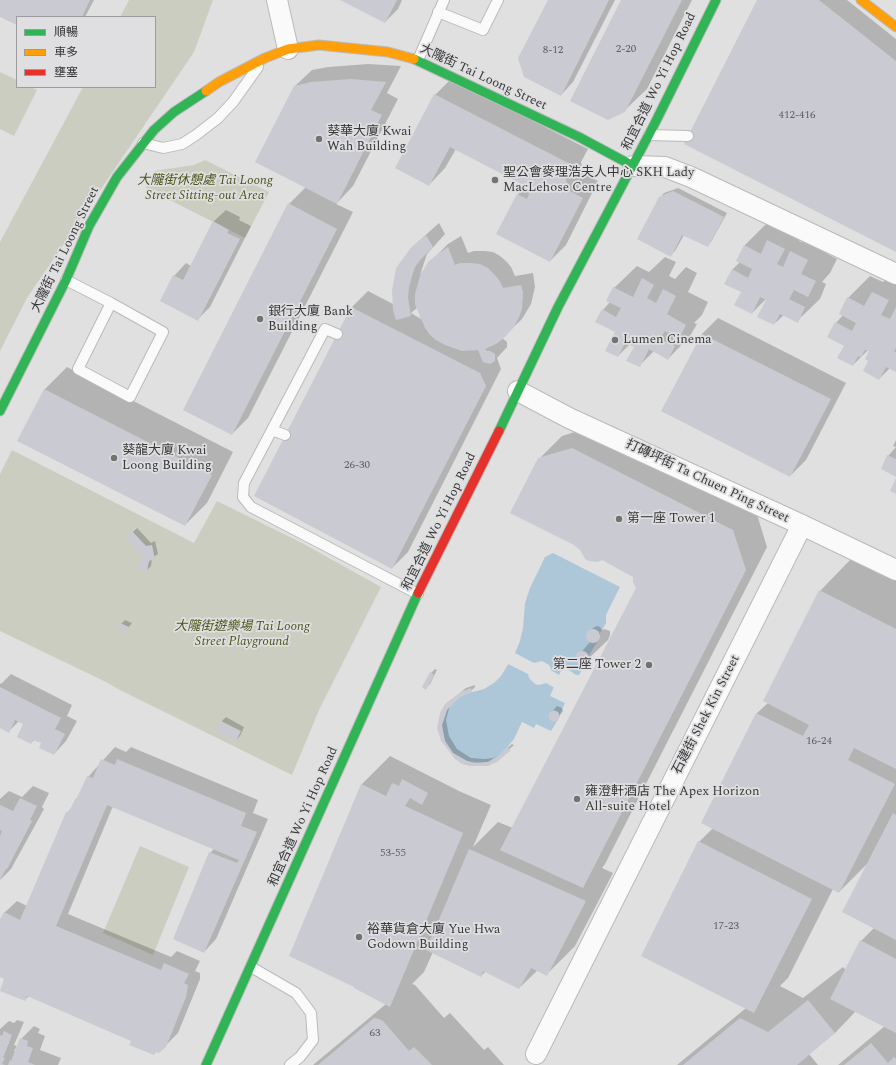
<!DOCTYPE html>
<html>
<head>
<meta charset="utf-8">
<style>
  body { margin:0 }
  #map { position:relative; width:896px; height:1065px; overflow:hidden; background:#e0e0e0; font-family:Spectral,"Noto Sans TC",serif }
  canvas { display:block }
  .legend { position:absolute; left:16px; top:16px; width:140px; height:72px; box-sizing:border-box; background:#dfdfe1; border:1px solid #9c9c9e; margin:0; padding:5px 7px; list-style:none; font-size:12px; color:#383839 }
  .legend li { display:flex; align-items:center; gap:8px; height:20px }
  .legend b { width:20px; border:1px solid #9c9c9e }
</style>
</head>
<body>
<div id="map">
<canvas width="896" height="1065"></canvas>
<ul class="legend">
<li><b style="height:5px;background:#30b455"></b>順暢</li>
<li><b style="height:5px;background:#ff9f0a"></b>車多</li>
<li><b style="height:5px;background:#e5322d"></b>壅塞</li>
</ul>
</div>
<script>
const c = document.querySelector('canvas').getContext('2d');
c.lineJoin = 'round';
function paint(path, color) {
  c.fillStyle = color;
  c.fill(path, 'evenodd');
}
function shape(rows) {
  const path = new Path2D();
  for (const r of rows) {
    if (r.length === 3) {
      path.moveTo(r[0] + r[2], r[1]);
      path.arc(r[0], r[1], r[2], 0, 2 * Math.PI);
      continue;
    }
    path.moveTo(r[0], r[1]);
    for (let i = 2; i < r.length; i += 2) path.lineTo(r[i], r[i + 1]);
  }
  return path;
}
function stroke(path, color, width, dash) {
  c.strokeStyle = color;
  c.lineWidth = width;
  c.lineCap = dash ? 'butt' : 'round';
  c.setLineDash(dash || []);
  c.stroke(path);
}
function write(font, color, halo, rows, align = 'center') {
  c.font = font + ' Spectral,"Noto Sans TC",serif';
  c.lineWidth = 3.5;
  c.setLineDash([]);
  c.textBaseline = 'middle';
  c.strokeStyle = halo;
  c.fillStyle = color;
  for (const [text, x, y, turn = 0] of rows) {
    c.save();
    c.translate(x, y);
    c.rotate((+turn || 0) * Math.PI / 180);
    c.textAlign = isNaN(turn) ? turn : align;
    if (halo) c.strokeText(text, 0, 0);
    c.fillText(text, 0, 0);
    c.restore();
  }
}
paint(shape([
  [129,0,213,0,194,52,27,298,0,351,0,242,83,87,155,87,155,17,120,17],
  [0,72,17,80,17,87,31,87,37,90,14,136,0,129],
  [205,160,269,192,245,238,146,188,155,171,160,170,194,165],
  [12,450,194,543,217,501,304,544,381,587,319,710,292,775,120,690,106,682,0,631,0,474],
  [140,846,189,867,153,955,103,933]
]), '#cbcdc1');
paint(shape([
  [553,553,620,587,606,615,606,623,599,635,599,639,588,657,588,660,579,675,576,675,563,666,550,696,565,703,560,714,559,718,551,731,536,724,534,728,522,722,514,739,505,750,494,759,488,762,481,763,467,761,453,753,445,741,442,725,447,710,458,698,465,694,484,689,494,683,501,676,515,653,520,641,523,628,525,603,530,588,545,557]
]), '#aec7d8');
paint(shape([
  [513,652,534,663,542,661,549,665,552,671,561,676,555,688,546,683,539,685,535,684,529,678,528,674,506,663]
]), '#e0e0e0');
paint(shape([
  [0,0,94,0,85,17,17,17,17,24,0,15],
  [343,0,402,0,398,9,385,22],
  [549,0,615,0,573,82,561,95],
  [622,0,692,0,647,89,624,111],
  [759,0,847,0,896,39,896,251],
  [368,64,401,66,387,93,398,99,353,186,336,204,353,212,248,418,232,434,289,204,306,187,295,86,312,70,328,67],
  [451,79,588,149,581,162,584,174,598,181,566,245,550,261,518,194,527,186,456,149,445,168,429,185,435,95],
  [678,188,727,213,711,242,707,246,684,235,675,251,671,255,660,198,664,193],
  [226,210,240,217,239,220,251,226,210,307,198,319,174,276,186,263,191,266,213,222],
  [439,223,445,234,427,254,420,275,429,263,448,244,461,236,468,253,474,251,484,251,493,252,500,256,507,262,511,267,515,276,533,273,535,287,531,304,522,319,502,338,507,342,507,347,497,358,501,369,408,552,392,568,256,496,352,307,368,291,393,304,410,249],
  [418,307,421,319,411,313],
  [767,223,807,226,799,241,801,242,814,229,830,237,822,251,837,259,830,273,822,282,826,284,820,299,797,321,784,315,774,324,768,300,766,299,752,313,732,270,740,262,745,245],
  [665,257,676,262,669,276,675,279,686,267,697,273,688,292,708,302,702,315,694,323,697,324,690,336,668,359,654,351,639,366,636,346,630,344,618,356,616,331,603,310,610,302,614,288,637,266,649,272],
  [895,270,896,270,896,371,890,368,879,379,869,360,870,351,868,350,853,365,836,323,843,315,848,298,870,276,883,282],
  [718,318,846,383,806,460,790,476,662,411,702,334],
  [67,367,233,452,207,503,185,525,44,390],
  [594,426,755,508,767,547,605,864,602,868,613,873,575,946,547,974,538,970,519,988,486,971,481,976,433,952,424,972,412,984,415,985,444,1018,450,1013,484,1050,488,1047,504,1065,313,1065,386,1004,325,874,362,784,390,756,459,791,491,805,473,847,498,822,513,828,637,588,634,577,602,558,581,549,563,538,539,459,562,436],
  [896,440,896,476,888,456,896,447,893,446],
  [137,528,151,543,155,541,158,554,152,558,151,566,147,570,143,556,127,538],
  [852,558,896,581,896,1065,838,1065,885,1026,856,1011,835,1033,809,1054,818,1065,677,1065,746,1008,699,842,713,828,702,822,757,713,768,703,820,591],
  [868,863,875,927,861,941,846,970,843,967,803,998,780,986,788,978,833,889,839,892],
  [125,620,132,623,125,632,121,624],
  [597,626,600,627,602,630,604,629,610,631,610,635,608,640,585,662,582,663,577,660,577,657,591,641,588,641,587,635,589,632,593,628],
  [435,669,437,670,430,684,426,688,431,673],
  [11,674,72,705,67,716,77,721,66,741,54,754,42,743,35,739,31,743,24,723,19,721,8,732,0,727,0,683,1,684],
  [475,685,475,687,471,691,458,697,450,705,446,720,449,736,457,749,471,758,485,759,493,758,499,755,512,744,514,745,496,761,470,765,455,758,442,741,438,728,450,701,466,688],
  [557,706,562,708,563,711,558,718,553,720,549,717,549,715],
  [226,717,244,727,240,736,236,740,217,731,222,721],
  [115,747,126,752,131,747,258,800,253,813,268,819,216,939,204,952,210,853,214,849,113,806,68,914,171,957,177,951,200,961,195,971,200,973,200,979,178,1033,159,1052,157,1051,154,1054,133,1040,29,996,25,1000,6,978,0,976,0,921,4,913,17,901,27,906,67,813,72,807,75,800,79,796,88,777],
  [33,786,49,793,42,807,44,809,11,869,0,880,0,799,9,791,22,797],
  [17,1020,24,1022,14,1045,17,1046,14,1051,16,1052,21,1039,34,1026,40,1029,38,1033,45,1036,40,1050,61,1058,58,1065,0,1065,0,1029,9,1021,14,1023]
]), '#0003');
paint(shape([
  [0,0,90,0,82,17,17,17,17,25,0,17],
  [340,0,397,0,385,23],
  [548,0,609,0,561,96,524,77,518,58],
  [621,0,682,0,625,112,608,120,570,101],
  [757,0,819,0,896,61,896,252,684,144],
  [351,79,386,82,371,110,382,115,337,204,255,162,294,86,311,82],
  [434,94,572,165,566,179,568,190,583,198,550,262,496,234,517,194,527,199,531,189,450,147,429,186,395,168],
  [673,191,724,217,708,247,682,235,671,257,637,239,659,197],
  [288,203,337,229,232,435,183,410],
  [213,221,229,230,227,233,240,239,198,321,160,301,173,275,183,280],
  [426,235,433,247,421,259,415,267,412,276,409,287,408,298,411,316,396,320,393,310,392,290,396,268,410,249],
  [767,240,785,249,777,264,783,267,790,251,808,260,801,274,816,281,808,297,794,290,789,299,805,307,798,323,780,314,774,325,757,317,766,300,760,297,752,314,734,305,741,292,724,284,732,269,748,278,752,269,736,261,744,245,761,254],
  [448,247,455,265,460,263,471,263,480,264,488,268,495,275,499,280,503,288,521,285,523,292,522,309,519,317,514,327,503,339,496,344,485,349,487,351,490,351,495,354,495,361,490,364,483,362,478,350,462,351,445,345,436,340,430,335,425,328,418,311,415,304,415,294,420,276,428,262,435,256],
  [642,278,654,285,647,298,656,303,663,289,676,296,667,314,686,325,679,338,665,331,660,339,675,346,668,360,649,349,640,367,626,361,634,347,625,343,618,357,605,351,615,332,595,322,602,309,616,317,621,308,606,301,613,287,633,297],
  [872,292,889,300,881,315,890,319,896,307,896,348,894,352,896,352,896,372,886,367,879,380,863,371,868,361,865,359,869,351,865,350,861,357,858,356,853,366,837,358,844,346,827,337,835,322,852,331,856,323,839,314,847,297,864,306],
  [351,307,480,373,486,386,392,569,254,496],
  [702,334,831,399,790,477,661,411],
  [44,389,212,475,185,526,17,441],
  [572,448,733,530,746,570,583,888,500,850,636,588,633,583,633,577,602,560,598,562,589,561,585,559,580,550,574,545,510,513,538,458],
  [887,455,896,459,896,477,881,469],
  [896,478,896,494,890,491],
  [132,531,146,546,152,545,155,559,149,561,147,571,138,569,142,556,139,552,125,538],
  [819,590,896,629,896,769,854,748,848,760,895,784,839,893,701,823,756,713,803,736,809,725,763,701],
  [120,623,129,627,126,633,117,629],
  [593,636,7],
  [582,658,7],
  [430,672,434,675,426,690,422,687],
  [0,687,61,718,55,729,65,734,54,755,39,748,41,743,33,740,31,744,17,737,23,724,15,720,9,733,0,728],
  [471,688,472,692,458,698,447,710,442,725,443,732,445,741,453,753,467,761,474,763,488,762,499,755,507,747,511,750,497,762,488,766,470,766,462,764,455,759,441,741,437,728,440,713,445,704,461,692],
  [554,716,5.5],
  [221,721,241,731,236,741,216,731],
  [101,759,115,765,117,759,246,813,241,826,257,832,204,953,173,939,209,852,237,863,239,860,107,805,56,926,161,970,164,963,189,974,184,983,188,985,186,997,166,1047,159,1053,156,1052,154,1055,129,1045,131,1041,27,996,25,1001,0,991,4,979,0,977,0,919,4,912,20,920,66,812,68,813,75,800,76,800,87,776,93,778],
  [402,779,428,793,422,805,410,798,405,806,463,833,390,1007,354,988,354,987,289,956,361,784,386,796,392,783,399,786],
  [20,798,37,806,30,820,32,821,7,869,6,869,0,880,0,836,2,831,0,830,0,805,13,811],
  [893,813,896,815,896,940,842,912],
  [698,841,812,899,754,1013,641,956],
  [469,849,586,901,547,976,531,968,519,989,483,971,481,977,426,950],
  [860,940,896,959,896,1033,830,999],
  [808,1000,835,1033,797,1065,683,1065,740,1018,768,1032],
  [374,1018,379,1019,383,1021,409,1051,414,1047,432,1065,318,1065],
  [4,1031,12,1035,3,1058,5,1058,2,1064,5,1065,0,1065,0,1035,2,1036],
  [20,1038,28,1041,27,1046,33,1048,28,1062,35,1065,8,1065,10,1060,11,1061],
  [871,1043,888,1063,894,1057,896,1059,896,1065,844,1065]
]), '#cacbd2');
const lane = shape([
  [438,12,483,30,498,0],
  [418,60,444,0],
  [649,135,688,136],
  [143,143,163,148,182,144,196,135,218,118,233,102,258,67],
  [66,280,111,303,163,332,130,397,78,369,111,303],
  [337,334,325,329,244,483,243,497,251,507,418,594],
  [272,430,285,435],
  [251,967,296,993,311,1013,313,1040,300,1057,290,1065]
]);
const street = shape([
  [277,0,288,49],
  [633,166,665,167,691,177,896,274],
  [518,391,569,418,802,525,896,570],
  [536,1054,802,525]
]);
const fast = shape([
  [414,59,579,137,633,166],
  [0,411,66,280,89,226,117,177,154,130,174,112,206,91],
  [499,431,558,307,655,123,716,0],
  [206,1065,418,593]
]);
const slow = shape([
  [861,0,896,27],
  [206,91,219,82,265,58,288,49,319,45,388,52,414,59]
]);
const jam = shape([
  [418,593,499,431]
]);
stroke(lane, '#bababa', 12);
stroke(street, '#bababa', 22);
stroke(fast, '#bababa', 11);
stroke(slow, '#bababa', 11);
stroke(jam, '#bababa', 11);
stroke(lane, '#fafafa', 10);
stroke(street, '#fafafa', 20);
stroke(fast, '#30b455', 9);
stroke(slow, '#ff9f0a', 9);
stroke(jam, '#e5322d', 9);
for (const [x, y, r, color] of [
  [319,139,4,"#737373"],
  [495,180,4,"#737373"],
  [260,319,4,"#737373"],
  [615,340,4,"#737373"],
  [114,458,4,"#737373"],
  [619,519,4,"#737373"],
  [649,665,4,"#737373"],
  [577,799,4,"#737373"],
  [359,937,4,"#737373"]
]) {
  const dot = new Path2D();
  dot.arc(x, y, r, 0, 2 * Math.PI);
  c.fillStyle = color;
  c.fill(dot);
  stroke(dot, '#dfdfe1', 1.5);
}
write('11px', '#5d5e60', null, [
  ["2-20",626,50],
  ["8-12",553,51],
  ["412-416",797,116],
  ["26-30",357,466],
  ["16-24",819,742],
  ["53-55",393,854],
  ["17-23",726,927],
  ["63",375,1034]
]);
write('13px', '#383839', '#dfdfe1', [
  ["大隴街 Tai Loong Street",483,78,25],
  ["和宜合道 Wo Yi Hop Road",660,82,-64],
  ["大隴街 Tai Loong Street",66,250,-64],
  ["打磚坪街 Ta Chuen Ping Street",707,482,25],
  ["和宜合道 Wo Yi Hop Road",440,522,-64],
  ["石建街 Shek Kin Street",707,715,-63],
  ["和宜合道 Wo Yi Hop Road",304,817,-66]
]);
write('13px', '#383839', '#dfdfe1', [
  ["葵華大廈 Kwai",327,132],
  ["Wah Building",327,147],
  ["聖公會麥理浩夫人中心 SKH Lady",503,173],
  ["MacLehose Centre",503,188],
  ["銀行大廈 Bank",268,312],
  ["Building",268,327],
  ["Lumen Cinema",623,340],
  ["葵龍大廈 Kwai",122,451],
  ["Loong Building",122,466],
  ["第一座 Tower 1",627,519],
  ["第二座 Tower 2",641,665,"right"],
  ["雍澄軒酒店 The Apex Horizon",585,792],
  ["All-suite Hotel",585,807],
  ["裕華貨倉大廈 Yue Hwa",367,930],
  ["Godown Building",367,945]
], 'left');
write('italic 13px', '#4e5519', '#dfdfe1', [
  ["大隴街休憩處 Tai Loong",205,181],
  ["Street Sitting-out Area",205,196],
  ["大隴街遊樂場 Tai Loong",242,627],
  ["Street Playground",242,642]
]);
</script>
</body>
</html>
